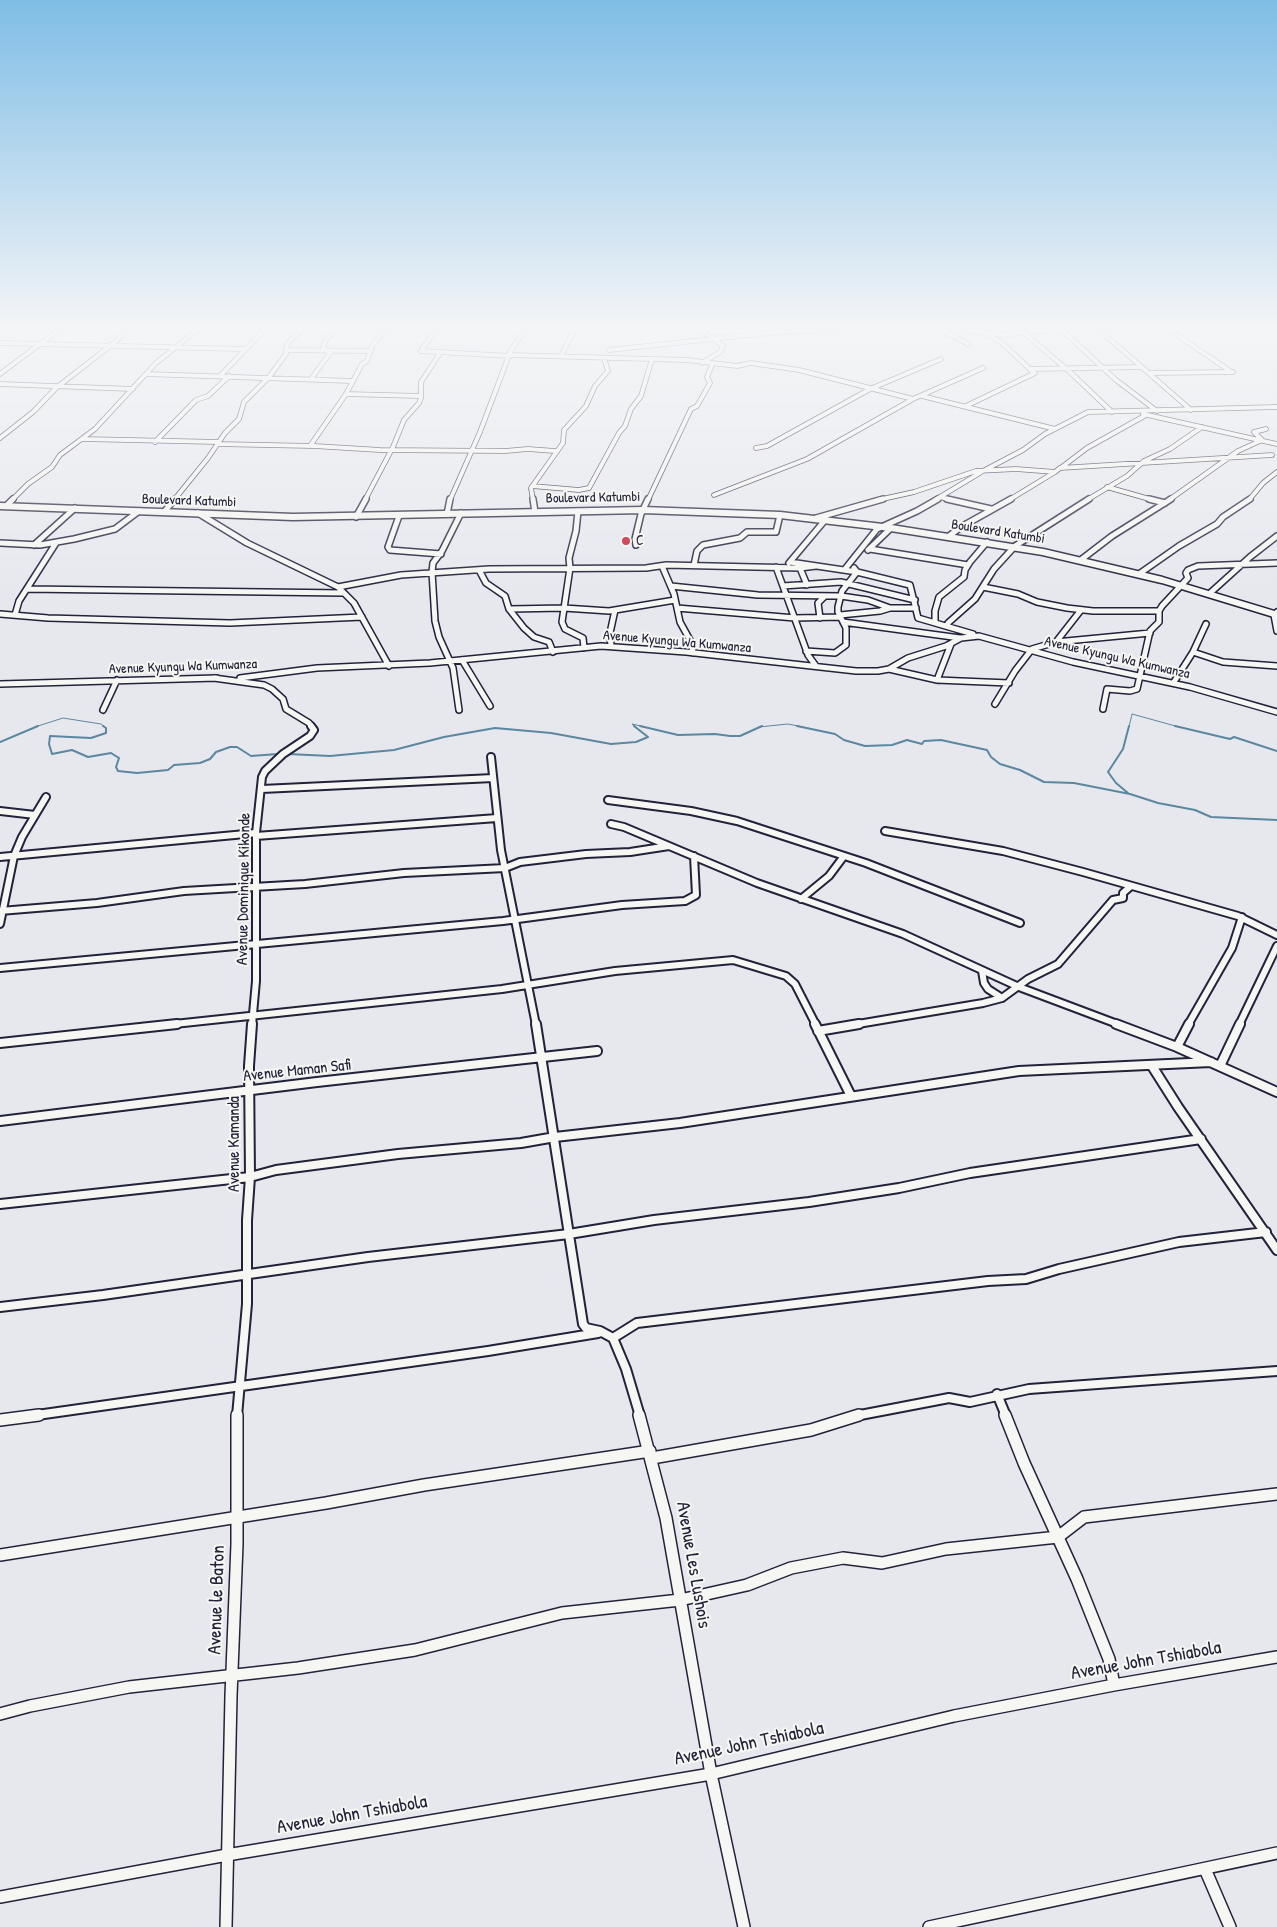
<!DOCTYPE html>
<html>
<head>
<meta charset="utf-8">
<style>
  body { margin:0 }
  canvas { display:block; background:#e7e8ee }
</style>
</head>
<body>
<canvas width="1277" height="1927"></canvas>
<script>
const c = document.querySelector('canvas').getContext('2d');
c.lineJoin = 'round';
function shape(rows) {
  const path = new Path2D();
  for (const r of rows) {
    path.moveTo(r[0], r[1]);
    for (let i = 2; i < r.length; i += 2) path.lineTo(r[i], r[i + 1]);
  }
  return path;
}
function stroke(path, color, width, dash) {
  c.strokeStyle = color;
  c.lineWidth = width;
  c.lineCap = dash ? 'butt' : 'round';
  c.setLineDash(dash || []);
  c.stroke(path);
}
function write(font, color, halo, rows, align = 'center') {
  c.font = font + ' "Patrick Hand",sans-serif';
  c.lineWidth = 4;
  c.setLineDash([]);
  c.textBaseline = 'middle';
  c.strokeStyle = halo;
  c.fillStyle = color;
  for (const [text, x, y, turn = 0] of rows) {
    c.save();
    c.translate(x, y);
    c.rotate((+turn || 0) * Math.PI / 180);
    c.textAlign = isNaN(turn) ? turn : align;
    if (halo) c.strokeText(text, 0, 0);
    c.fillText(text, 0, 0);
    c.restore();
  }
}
stroke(shape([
  [35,727,63,718,101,724,105,727],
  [636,727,632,724,645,727],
  [759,727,788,724,803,727],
  [1129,727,1132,714,1179,727]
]), '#5c87a0', 1);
stroke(shape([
  [103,726,106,728,106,733,91,738,50,736,49,744,52,754,72,750,88,757,111,753,119,758,116,767,118,771,137,773,168,770,174,765,200,763,210,759,216,752,230,747,237,747,251,756,278,754],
  [640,726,678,735,715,734,730,736,740,736,762,726],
  [797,726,835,734,844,740,865,746,892,745,907,740,922,744,924,741,941,740,987,750,991,757,1000,764,1020,770,1044,782,1074,783,1130,794,1158,803,1195,810,1211,817,1277,820],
  [1175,726,1230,739,1234,737,1277,751],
  [0,742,38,726],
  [288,754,330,756,394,750,444,737,495,728,551,733,611,744,636,742,648,737,634,726],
  [1128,793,1116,783,1108,772,1123,749,1129,726]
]), '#5c87a0', 2);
const minorFar4 = shape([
  [438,326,421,351,510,356],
  [688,326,703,331,723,346,720,352,702,363],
  [1164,326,1230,371],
  [942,327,947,333,968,344],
  [943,328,1005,335,1054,329,1167,326],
  [1060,328,1116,380,1157,411],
  [1097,328,1191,410],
  [1023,332,1071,373,1112,412],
  [989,335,1002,343,1032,371],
  [0,343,243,349],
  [286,350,371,351],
  [609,350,768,333,851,328,855,326],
  [510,355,687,360,737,366,751,363,799,370,913,399],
  [561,356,576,326],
  [1030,369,1142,367],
  [1150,373,1233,372],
  [0,374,64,326],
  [146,374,352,381],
  [220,376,268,326],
  [311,379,330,353,323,348,325,341,339,326],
  [0,384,133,389],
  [346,394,421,396],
  [922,396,1055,429],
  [966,406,1035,373],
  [1143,414,1277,444],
  [0,438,33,412,56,388,115,342,131,326],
  [83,439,218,442],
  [155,442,196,400,208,396,229,376],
  [217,444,314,446,380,450,505,451,528,449,555,451],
  [310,446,346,394,362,364,367,361,372,346,389,326],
  [756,448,767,446,870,389,941,359],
  [1062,467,1087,448,1146,415],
  [532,486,579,490,589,488,619,433,625,426,631,409,641,396,652,359],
  [1107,487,1153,500],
  [714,495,807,459,913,399,983,368],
  [940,497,952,500],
  [12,500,28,484,52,467,60,455,95,429,156,363,202,326],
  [174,500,208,458,225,433,239,419,244,402,269,377,286,354,287,344,304,326],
  [365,500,393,447,404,420,419,403,421,398,421,382,440,353],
  [450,500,480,432,511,350,528,326],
  [533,500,531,488,563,443,564,430,586,406,595,386,608,371,604,358],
  [648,500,691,409,697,406,710,383,707,377,712,365],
  [878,500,914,492,976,471,1016,469,1055,472,1060,468,1272,455],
  [935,500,983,471,1023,450,1045,434,1088,412,1277,407],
  [1009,500,1055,472],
  [1087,500,1127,476,1144,461,1170,449,1202,427],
  [1169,500,1238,451,1262,440,1254,432,1266,429],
  [1249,500,1263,483,1277,472]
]);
const minorFar3 = shape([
  [533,499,535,512],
  [947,499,991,509],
  [1149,499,1165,503],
  [7,505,13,499],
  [578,511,576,531,569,558,570,568,562,622,565,629,583,638,584,648],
  [164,512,175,499],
  [198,513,247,543,338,587,354,603,389,666],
  [447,514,450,499],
  [399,516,388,547,390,550,441,554],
  [356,517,366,499],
  [816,518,883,499],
  [949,536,961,527,1011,499],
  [0,543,40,545,74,539,115,529,139,511],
  [34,545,75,508],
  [636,545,635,539,641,514,648,499],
  [870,549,968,565],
  [868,550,891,528],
  [1082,559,1112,536,1171,499],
  [790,562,857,572,842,591,838,607,838,612,846,628,846,645,835,653,806,651],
  [789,563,826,519],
  [694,565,697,551,703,545,740,538,747,532,776,532,780,515],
  [662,566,674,594,680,622,691,642,693,653],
  [776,567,808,655,816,666],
  [800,568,807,585],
  [854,568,857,572,910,585,918,618,973,634],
  [845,569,877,529,917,511,938,499],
  [479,570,486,583,505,596,509,609,524,628,534,637,549,642,553,652],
  [1139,574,1179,546,1217,524,1223,517,1250,499],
  [671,586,758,595,841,596,868,600,890,608,916,608],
  [783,586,841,582,915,600],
  [338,587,401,575,489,569,646,568,666,565,800,568,816,566],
  [983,587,1018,594,1037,602,1067,608,1093,611,1159,611],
  [27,589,344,593],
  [1209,594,1250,557,1277,536],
  [677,608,795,618,840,617],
  [510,609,564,608,609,611,675,600],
  [1277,612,1274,615,1277,631],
  [0,614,48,618,230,623,362,617],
  [15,615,19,601,56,543],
  [840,615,880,611,890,608],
  [820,618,818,603,824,597],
  [843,622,960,638],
  [935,622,935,611,939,597,964,577,965,570,970,562,987,542],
  [948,626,948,623,975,599,994,569,1015,546,1089,499],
  [1056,642,1081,610],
  [611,646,610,633,615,610],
  [1193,652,1223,662,1277,666],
  [462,660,490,706],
  [889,669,937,680,1009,683],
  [214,678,264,685,272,689,283,699,286,709,309,723,312,727],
  [240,678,317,668,430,663,601,646,686,652,856,671,878,671,889,669,908,658,946,646,961,638,979,636,1073,662,1190,687,1277,712],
  [937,680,951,644],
  [1174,682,1193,652,1206,624],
  [0,684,217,678],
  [995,704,1015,671,1032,649,1056,642,1150,633],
  [1103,709,1107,689,1130,691,1137,689,1150,631,1159,622,1159,611,1162,606,1188,578,1186,573,1188,570,1198,566,1277,563],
  [103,710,117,680],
  [459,710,453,668,439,637,435,621,432,572,433,563,442,551,461,513]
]);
const minorFar2 = shape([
  [491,757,501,850,536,1025],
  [262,789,493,778],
  [608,800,691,811,737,821,866,863,1020,923],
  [0,811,35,815],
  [611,824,624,827,757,883,903,934,1019,987,1120,1025],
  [885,831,1003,851,1083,872,1238,916,1277,935],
  [256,836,497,818],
  [0,857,256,833],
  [801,899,829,876,844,856],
  [0,911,97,903,184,891,305,884,404,873,505,868,520,862,586,854,630,852,669,846],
  [0,924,14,856,22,837,46,797],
  [0,968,503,921,622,905,685,901,696,895,694,856],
  [982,971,984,983,988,989,1002,998],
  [165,1025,502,989,615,971,733,960,786,976,795,984,816,1025],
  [252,1025,256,981,256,833,262,777,265,771,283,754,310,736,314,730,311,726],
  [852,1025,983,1003,1002,998,1028,979,1058,964,1113,900,1123,898,1123,893,1131,886],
  [1188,1025,1232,948,1242,917],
  [1239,1025,1277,946]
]);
const minorFar1 = shape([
  [536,1024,583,1324,586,1328,600,1331,613,1338,626,1369,640,1416],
  [815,1024,851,1096],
  [1116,1024,1177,1047,1277,1092],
  [818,1031,859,1024],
  [0,1043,177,1024],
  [1177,1047,1189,1024],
  [1152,1066,1178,1107,1277,1250],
  [1220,1066,1240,1024],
  [0,1121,317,1082,597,1051],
  [0,1204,250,1177,276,1170,398,1154,521,1143,555,1137,680,1123,1019,1071,1211,1062],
  [0,1307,103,1295,368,1257,569,1234,654,1220,809,1202,899,1188,970,1173,1201,1139],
  [613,1338,637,1323,988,1281,1026,1279,1059,1269,1179,1242,1266,1232],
  [997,1394,1006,1416],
  [30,1416,488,1351,598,1333],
  [237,1416,247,1304,247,1220,250,1177,249,1066,252,1024],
  [855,1416,949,1398,970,1402,1029,1389,1277,1371]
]);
const minor = shape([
  [639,1415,666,1518,711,1774,744,1927],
  [1005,1415,1024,1463,1077,1579,1109,1659,1114,1685],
  [0,1420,39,1415],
  [652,1458,811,1430,859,1415],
  [0,1555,326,1503,424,1485,650,1451],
  [0,1714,30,1706,129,1687,298,1668,415,1650,562,1613,680,1600,747,1585,791,1568,843,1558,882,1563,946,1549,1058,1537,1084,1517,1277,1494],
  [1205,1869,1230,1927],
  [0,1897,227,1855,711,1774,954,1716,1114,1685,1277,1657],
  [226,1927,231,1696,237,1544,237,1415],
  [929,1927,1277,1853]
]);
const tertiary = shape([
  [0,506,293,517,643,510,780,515,891,528,1043,552,1162,580,1277,615]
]);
stroke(minorFar4, '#22223b', 5.5);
stroke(minorFar3, '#22223b', 8);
stroke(minorFar2, '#22223b', 10);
stroke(minorFar1, '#22223b', 12);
stroke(minor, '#22223b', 14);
stroke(tertiary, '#22223b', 9);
stroke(minorFar4, '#f6f6f2', 4);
stroke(minorFar3, '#f6f6f2', 5);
stroke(minorFar2, '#f6f6f2', 6);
stroke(minorFar1, '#f6f6f2', 8);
stroke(minor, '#f6f6f2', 11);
stroke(tertiary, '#f6f6f2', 6);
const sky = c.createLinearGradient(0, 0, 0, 595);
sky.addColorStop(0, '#7fbde6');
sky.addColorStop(0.55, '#f4f5f7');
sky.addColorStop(1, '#f4f5f700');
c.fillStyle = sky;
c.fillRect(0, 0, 1277, 595);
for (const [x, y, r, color] of [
  [626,541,5,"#d1495b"]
]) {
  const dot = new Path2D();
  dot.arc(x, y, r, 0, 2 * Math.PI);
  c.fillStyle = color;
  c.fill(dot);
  stroke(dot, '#f6f6f2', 2);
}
write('14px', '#22223b', '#f6f6f2', [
  ["Boulevard Katumbi",593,498,-1],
  ["Boulevard Katumbi",189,501,2],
  ["Boulevard Katumbi",998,532,9],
  ["Avenue Kyungu Wa Kumwanza",677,642,5],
  ["Avenue Kyungu Wa Kumwanza",1117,658,13],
  ["Avenue Kyungu Wa Kumwanza",183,667,-2]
]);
write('14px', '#22223b', '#f6f6f2', [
  ["C",636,541]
], 'left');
write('16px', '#22223b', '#f6f6f2', [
  ["Avenue Dominique Kikonde",244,889,-89],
  ["Avenue Maman Safi",297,1071,-6],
  ["Avenue Kamanda",235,1144,-90]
]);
write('19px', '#22223b', '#f6f6f2', [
  ["Avenue Les Lushois",693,1565,80],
  ["Avenue le Baton",217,1600,-88],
  ["Avenue John Tshiabola",1146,1661,-10],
  ["Avenue John Tshiabola",749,1744,-12],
  ["Avenue John Tshiabola",352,1815,-10]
]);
</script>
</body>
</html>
